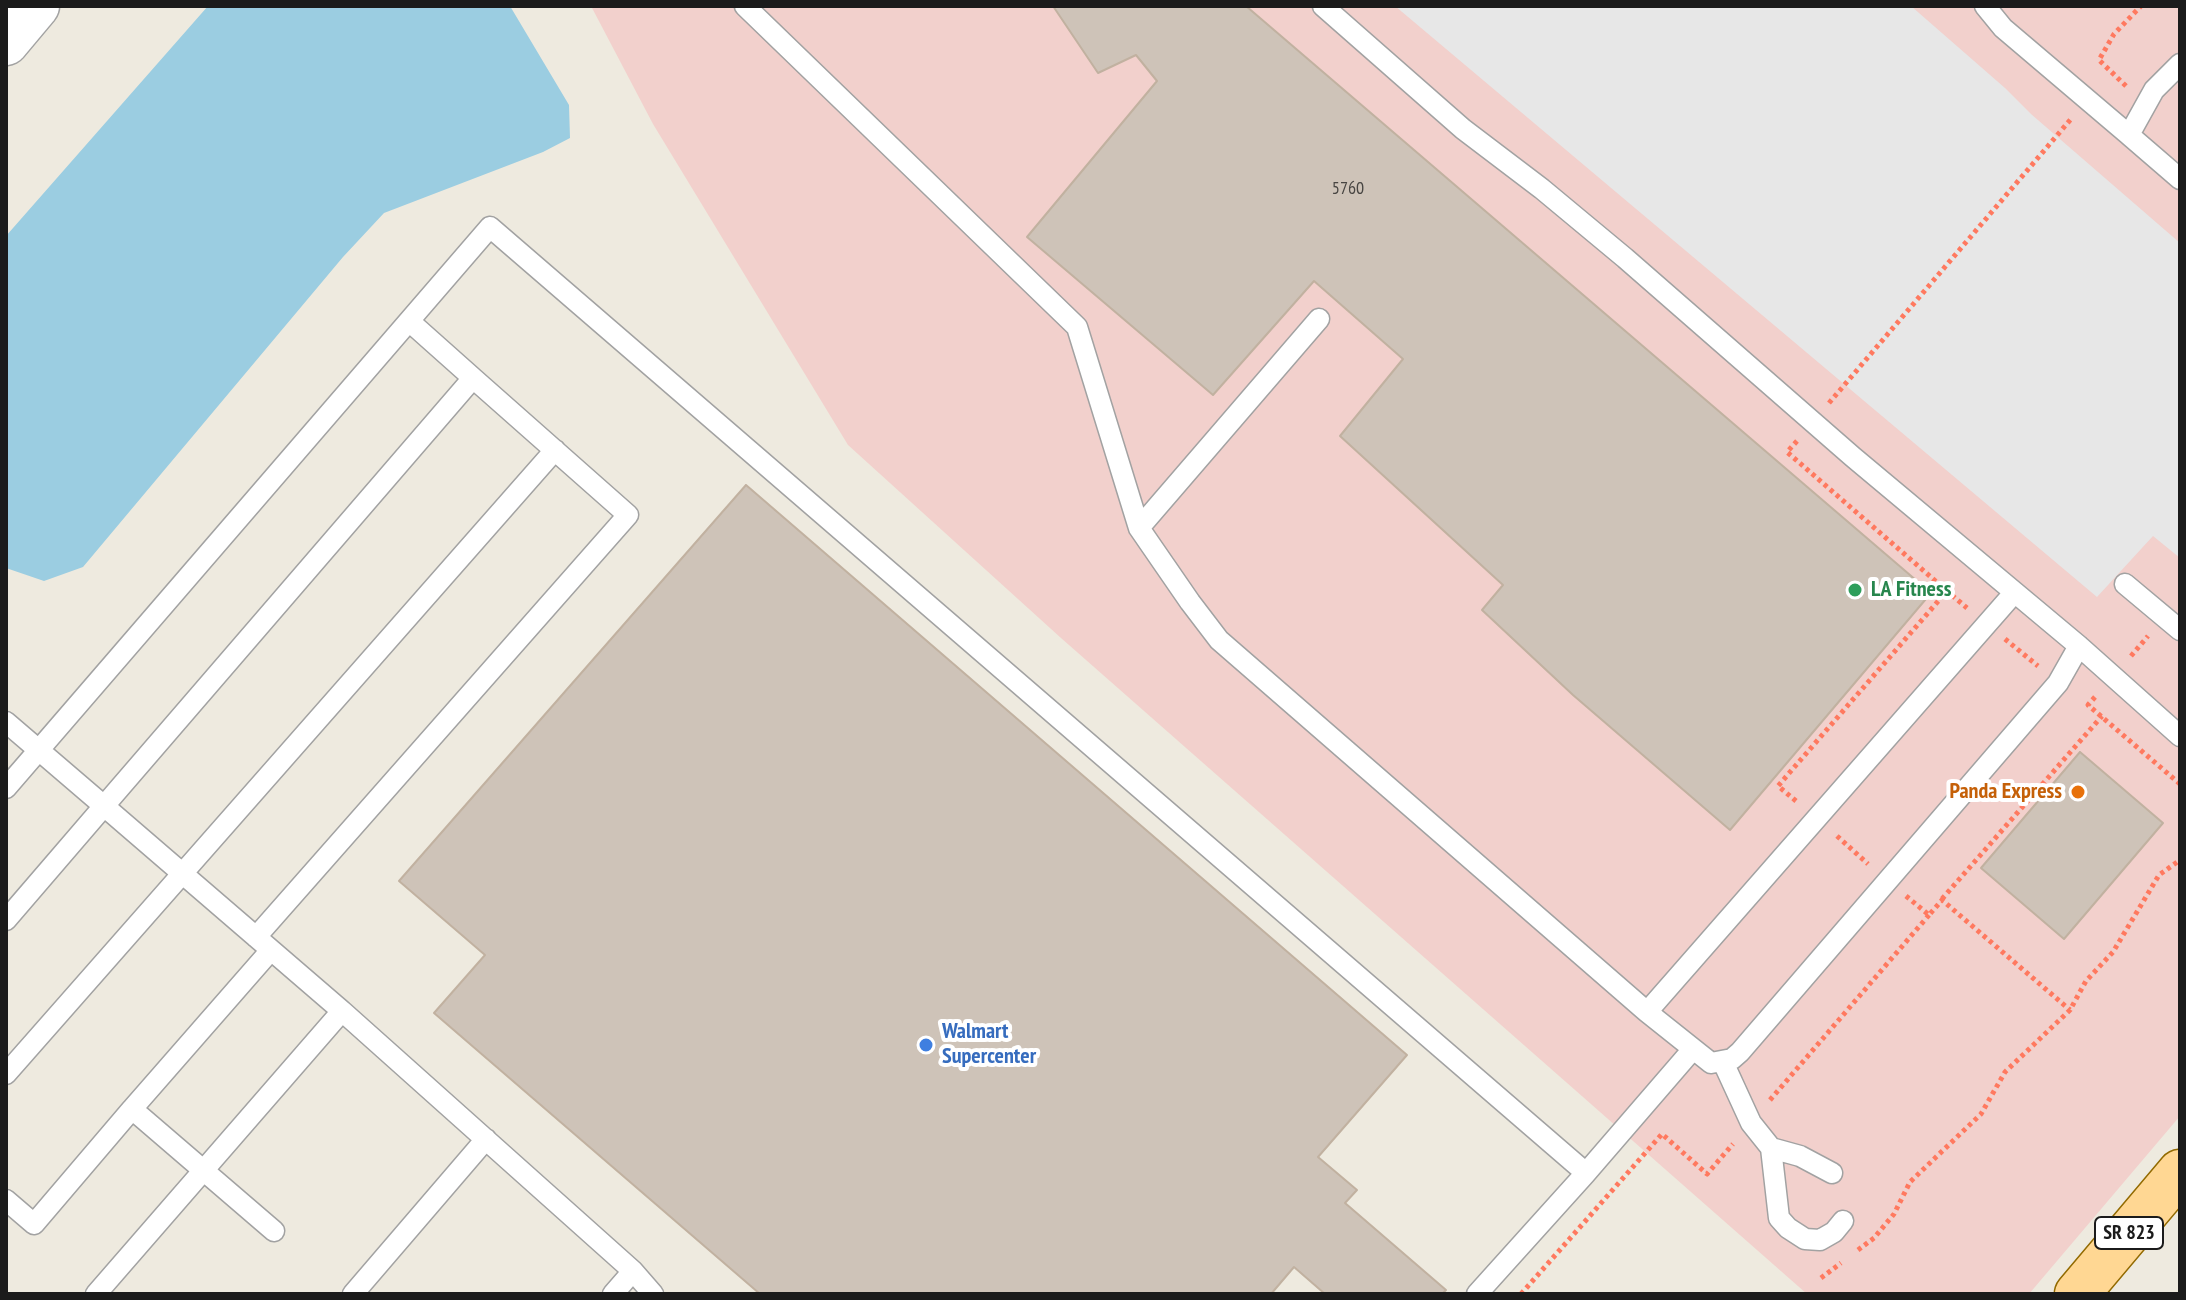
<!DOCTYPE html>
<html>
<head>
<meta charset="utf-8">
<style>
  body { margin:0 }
  #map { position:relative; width:2186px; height:1300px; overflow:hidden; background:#eeeadf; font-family:"PT Sans Narrow",sans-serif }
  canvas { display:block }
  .frame { position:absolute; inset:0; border:8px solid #1b1b1b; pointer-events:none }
</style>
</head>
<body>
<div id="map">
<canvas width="2186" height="1300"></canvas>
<div class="frame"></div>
</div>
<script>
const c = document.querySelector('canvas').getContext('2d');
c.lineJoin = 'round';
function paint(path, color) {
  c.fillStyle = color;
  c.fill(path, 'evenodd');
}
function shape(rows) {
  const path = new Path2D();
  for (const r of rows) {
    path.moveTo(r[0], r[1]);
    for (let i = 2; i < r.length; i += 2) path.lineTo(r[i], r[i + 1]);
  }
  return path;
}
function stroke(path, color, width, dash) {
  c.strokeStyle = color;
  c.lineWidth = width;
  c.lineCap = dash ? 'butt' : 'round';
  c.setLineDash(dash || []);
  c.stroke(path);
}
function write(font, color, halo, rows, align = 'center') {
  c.font = font + ' "PT Sans Narrow",sans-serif';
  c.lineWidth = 8;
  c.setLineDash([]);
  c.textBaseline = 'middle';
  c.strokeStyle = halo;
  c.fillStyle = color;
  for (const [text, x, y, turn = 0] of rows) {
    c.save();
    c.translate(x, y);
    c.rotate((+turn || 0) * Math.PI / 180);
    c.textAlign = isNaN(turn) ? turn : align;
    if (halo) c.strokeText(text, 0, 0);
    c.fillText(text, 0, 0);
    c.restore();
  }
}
paint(shape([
  [591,6,2180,6,2180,1116,2029,1294,1807,1294,1061,638,848,445,653,124]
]), '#f2d0cc');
paint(shape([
  [1395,6,1911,6,2005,88,2031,114,2180,243,2180,558,2153,536,2097,597]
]), '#e7e7e7');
paint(shape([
  [208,6,510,6,569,105,570,138,543,152,384,213,343,257,83,567,44,581,6,568,6,236]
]), '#9bcde1');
const building = shape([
  [1053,6,1246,6,1931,593,1730,830,1573,695,1482,610,1503,585,1340,436,1403,359,1314,281,1213,395,1027,237,1157,81,1136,55,1098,73,1053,6],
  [746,485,1407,1055,1318,1157,1357,1190,1345,1203,1446,1290,1442,1294,1325,1294,1294,1267,1271,1294,760,1294,434,1013,485,955,399,881,746,485],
  [2080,752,2163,823,2064,939,1981,868,2080,752]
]);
paint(building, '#cec3b8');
stroke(building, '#c1b1a0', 2);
const service = shape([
  [745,6,1077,327,1139,528,1190,602,1219,640,1647,1012,1711,1063,1732,1059,1740,1052,2058,683,2079,646],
  [1323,6,1463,129,1542,189,1625,258,1853,457,2079,646,2180,736],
  [1985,6,2003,28,2129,135,2154,90,2180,64],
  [2129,135,2180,179],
  [1139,528,1319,319],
  [2125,584,2180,630],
  [6,722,104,806,473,378,409,321],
  [6,788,490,227,1586,1173,1477,1294],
  [6,920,104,806,342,1011],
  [256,937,628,515,473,378],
  [1647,1012,2014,593],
  [1723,1062,1751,1123,1771,1148,1779,1218,1788,1228,1805,1239,1820,1240,1834,1232,1843,1221],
  [6,1074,555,450],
  [132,1109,271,950],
  [1771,1148,1800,1156,1832,1173],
  [1586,1173,1693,1049],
  [6,1200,34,1224,132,1109,274,1231],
  [96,1294,342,1011,633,1271,653,1294],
  [353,1294,486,1139],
  [613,1294,633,1271]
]);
const tertiary = shape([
  [6,43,37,6]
]);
const primary = shape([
  [2077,1294,2180,1172]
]);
stroke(service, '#a2a2a2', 23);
stroke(tertiary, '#a2a2a2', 47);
stroke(primary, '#926a00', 47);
stroke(shape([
  [2126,86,2099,60,2114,34,2141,6],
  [1829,403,2071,119],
  [1797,441,1787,452,1947,591],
  [2005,639,2038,666],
  [2131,656,2148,636],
  [2095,697,2088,705,2180,784],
  [1796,801,1778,786,1947,591,1967,608],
  [1837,836,1868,864],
  [1906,896,1929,915,1942,900,2070,1010],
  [1942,899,2102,716],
  [1770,1100,1929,915],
  [1858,1250,1874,1238,1894,1214,1910,1182,1981,1114,2005,1072,2070,1010,2086,981,2113,952,2159,875,2180,860],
  [1821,1278,1841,1263],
  [1521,1294,1662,1134,1707,1174,1733,1144]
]), '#ff795f', 5, [4, 4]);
stroke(service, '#fff', 20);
stroke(tertiary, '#fff', 44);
stroke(primary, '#ffd793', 44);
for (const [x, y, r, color] of [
  [1855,590,8,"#2e9e5b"],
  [2078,792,8,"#e8710a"],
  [926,1045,8,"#3f7fe0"]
]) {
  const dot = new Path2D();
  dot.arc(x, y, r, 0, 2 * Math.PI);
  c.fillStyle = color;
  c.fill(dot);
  stroke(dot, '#fff', 3);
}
write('18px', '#484542', null, [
  ["5760",1348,189]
]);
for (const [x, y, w] of [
  [2129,1233,68]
]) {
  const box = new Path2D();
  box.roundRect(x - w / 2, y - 16, w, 32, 6);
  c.fillStyle = '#fff';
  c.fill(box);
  stroke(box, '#1b1b1b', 2);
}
write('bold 20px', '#1b1b1b', null, [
  ["SR 823",2129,1233]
]);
write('bold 22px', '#27864d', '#fff', [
  ["LA Fitness",1871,590]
], 'left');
write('bold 22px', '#c56008', '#fff', [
  ["Panda Express",2062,792]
], 'right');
write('bold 22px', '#366cbe', '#fff', [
  ["Walmart",942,1032],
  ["Supercenter",942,1057]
], 'left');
</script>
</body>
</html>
